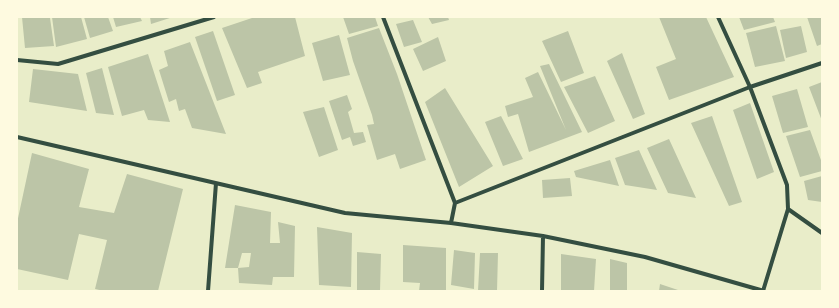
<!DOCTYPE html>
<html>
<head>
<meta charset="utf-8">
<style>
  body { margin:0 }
  #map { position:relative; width:839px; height:308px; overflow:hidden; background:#e9edc9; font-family:"Fira Sans",sans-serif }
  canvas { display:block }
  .frame { position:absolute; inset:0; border:18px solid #fefae0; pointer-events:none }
</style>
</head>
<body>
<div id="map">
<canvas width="839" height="308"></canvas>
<div class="frame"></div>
</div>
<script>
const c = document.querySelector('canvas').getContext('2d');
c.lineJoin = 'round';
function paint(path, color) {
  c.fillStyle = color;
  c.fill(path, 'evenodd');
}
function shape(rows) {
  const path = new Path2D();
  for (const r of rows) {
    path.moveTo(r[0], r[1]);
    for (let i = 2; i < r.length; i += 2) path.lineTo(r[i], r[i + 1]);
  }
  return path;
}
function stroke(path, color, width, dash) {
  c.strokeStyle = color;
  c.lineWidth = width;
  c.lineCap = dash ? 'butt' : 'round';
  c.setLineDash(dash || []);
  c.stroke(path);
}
paint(shape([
  [22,17,50,18,54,46,25,48],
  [52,17,81,17,87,39,56,47],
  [84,17,108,17,113,31,90,38],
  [113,17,140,17,142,21,116,27],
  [150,17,173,17,151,24],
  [255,17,295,17,305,56,258,72,262,83,247,88,222,28],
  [343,17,375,17,378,26,349,34],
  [428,17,448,17,449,20,432,24],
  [659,17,706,17,734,77,669,100,656,67,676,59],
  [739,17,773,17,775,22,744,30],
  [807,17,822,17,822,44,817,46],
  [413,20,422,42,404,47,396,24],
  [776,26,785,61,755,67,746,33],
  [801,26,807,52,786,58,780,30],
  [379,28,397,74,426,160,400,169,395,154,377,160,367,125,374,124,372,115,353,61,347,38],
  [213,31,235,95,217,101,195,37],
  [568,31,584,73,561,82,542,41],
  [339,35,350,75,323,81,312,43],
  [438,37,446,61,423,71,413,49],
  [190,42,226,134,192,128,185,109,179,111,176,99,169,102,159,70,168,66,164,51],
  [622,53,645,114,633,119,607,61],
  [148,54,170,122,148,120,144,110,122,116,108,67],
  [549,64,582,132,529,152,518,114,508,117,505,106,533,97,525,78,538,72,566,130,540,66],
  [102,68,114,115,96,113,86,73],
  [33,69,78,74,87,111,29,102],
  [595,76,615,121,588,133,564,87],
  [822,82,822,121,809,87],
  [445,88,493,166,459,187,425,102],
  [797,89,808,127,783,133,772,96],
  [347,95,352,109,348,112,354,133,363,132,366,142,353,146,350,137,342,140,329,101],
  [750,103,774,172,757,179,733,110],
  [324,107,338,150,319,157,303,112],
  [501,116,523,159,503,166,485,122],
  [712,116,742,202,729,206,691,123],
  [810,130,822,163,822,171,800,177,786,136],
  [669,139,696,198,668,193,647,148],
  [639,150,657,190,625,185,615,158],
  [32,153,89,169,79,207,114,213,127,174,183,189,158,291,104,291,95,289,107,240,79,234,68,280,17,269,17,223],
  [610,160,619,186,576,177,574,171],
  [822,176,822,202,808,200,804,181],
  [570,178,572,196,543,198,542,180],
  [235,205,271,212,270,243,280,243,278,222,295,226,294,277,273,277,272,285,239,283,238,268,249,267,251,253,242,253,238,268,225,268],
  [317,227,352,233,351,287,319,285],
  [403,245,446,248,446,291,419,291,420,283,403,282],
  [454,250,475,253,474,289,451,285],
  [357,252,381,254,380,291,357,291],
  [480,253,498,253,497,291,478,291],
  [561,254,596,259,594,291,561,291],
  [610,259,627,263,627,291,610,291],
  [660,284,681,291,659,291]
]), '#bcc5a7');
stroke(shape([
  [383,17,455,203,451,223],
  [718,17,750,87,787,185,788,209,763,291],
  [17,60,58,64,214,17],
  [17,137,345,213,451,223,543,236,645,257,764,291],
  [455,203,750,87,822,63],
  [788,209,822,233],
  [208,291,216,183],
  [542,291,543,236]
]), '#344e41', 4);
</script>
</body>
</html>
